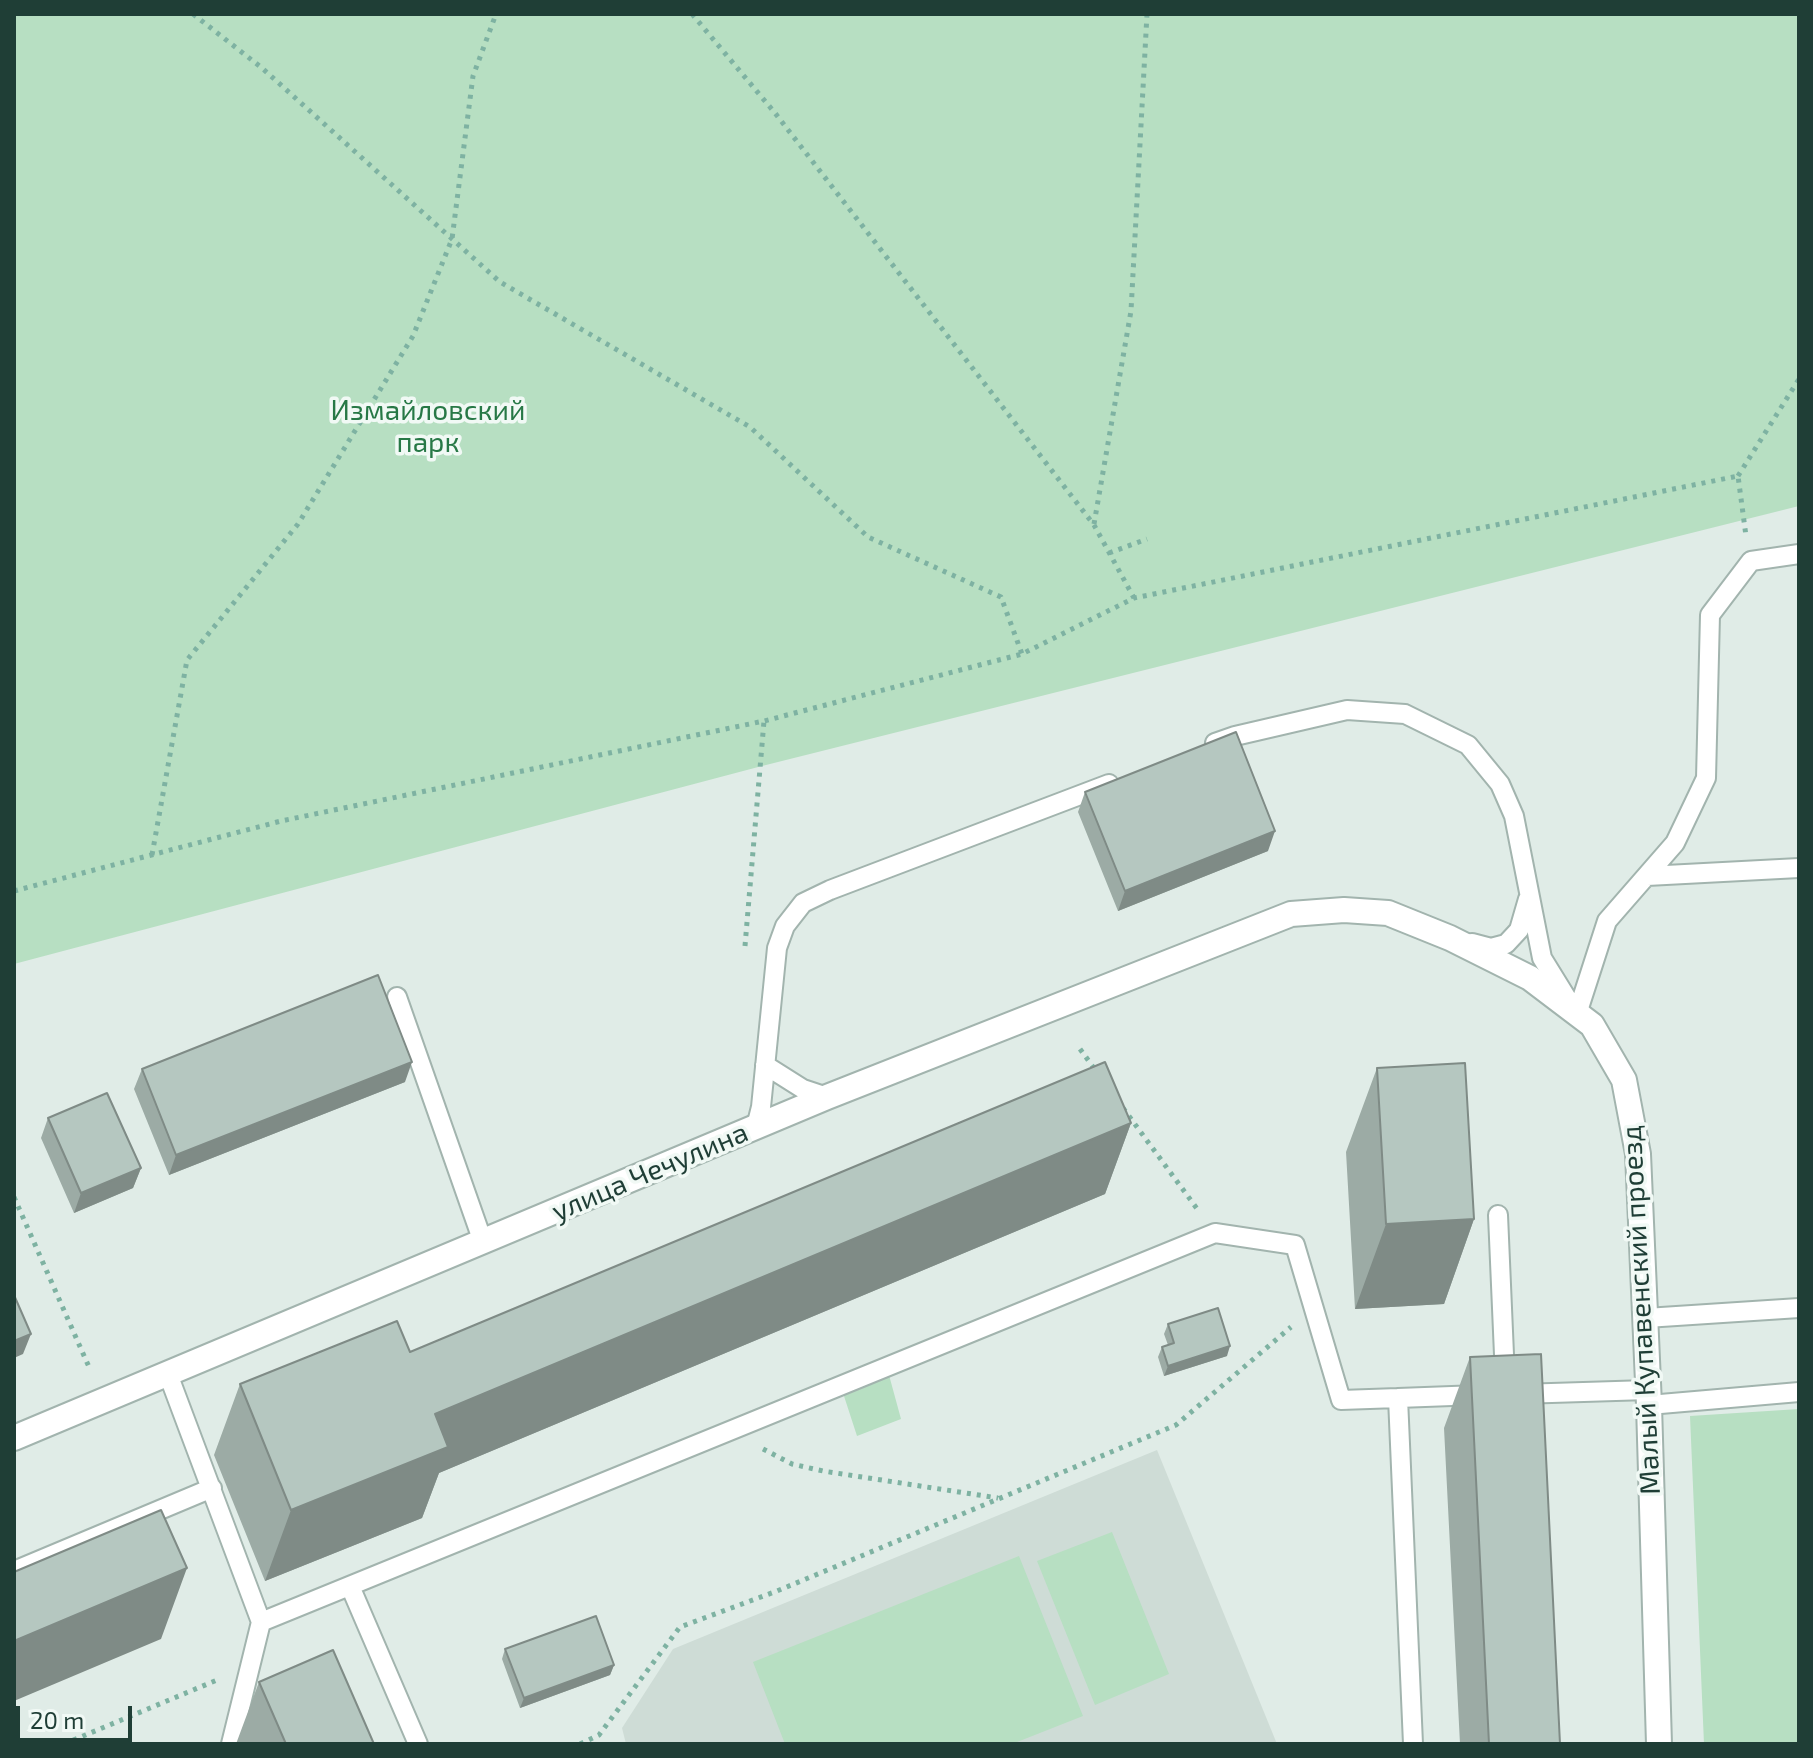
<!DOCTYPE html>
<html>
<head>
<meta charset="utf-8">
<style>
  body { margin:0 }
  #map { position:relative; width:1813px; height:1758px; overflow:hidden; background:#e0ece7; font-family:"Exo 2",sans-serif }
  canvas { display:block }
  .frame { position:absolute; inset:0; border:16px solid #1f3e36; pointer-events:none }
  .scale { position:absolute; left:16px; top:1706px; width:116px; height:36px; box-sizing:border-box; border:4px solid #1f3e36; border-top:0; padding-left:10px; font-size:24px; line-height:28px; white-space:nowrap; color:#1f3e36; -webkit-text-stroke:6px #f1f9f5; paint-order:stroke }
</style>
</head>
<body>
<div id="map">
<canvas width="1813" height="1758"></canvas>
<div class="frame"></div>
<div class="scale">20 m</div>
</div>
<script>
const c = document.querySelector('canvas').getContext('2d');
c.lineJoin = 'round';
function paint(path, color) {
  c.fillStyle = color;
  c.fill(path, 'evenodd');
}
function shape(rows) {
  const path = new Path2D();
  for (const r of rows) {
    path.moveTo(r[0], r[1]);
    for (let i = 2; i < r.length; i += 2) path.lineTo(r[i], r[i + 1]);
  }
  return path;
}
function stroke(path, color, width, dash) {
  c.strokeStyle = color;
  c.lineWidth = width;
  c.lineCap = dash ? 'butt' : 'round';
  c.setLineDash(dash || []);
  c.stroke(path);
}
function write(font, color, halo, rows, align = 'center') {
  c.font = font + ' "Exo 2",sans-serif';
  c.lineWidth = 7;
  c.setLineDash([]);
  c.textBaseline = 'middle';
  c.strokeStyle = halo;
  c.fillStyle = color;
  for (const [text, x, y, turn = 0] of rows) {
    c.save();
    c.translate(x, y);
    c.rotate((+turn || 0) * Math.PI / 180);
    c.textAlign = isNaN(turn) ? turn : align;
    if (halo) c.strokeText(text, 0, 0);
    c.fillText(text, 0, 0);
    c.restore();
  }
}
paint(shape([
  [1157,1450,1277,1744,626,1744,622,1728,673,1649]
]), '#cedcd6');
paint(shape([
  [14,14,1799,14,1799,506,762,766,14,964],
  [889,1375,901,1419,857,1436,843,1393],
  [1799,1409,1799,1744,1704,1744,1690,1416],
  [1112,1532,1169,1674,1095,1705,1037,1561],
  [1019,1556,1083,1716,1012,1744,785,1744,753,1662]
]), '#b7dfc2');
const service = shape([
  [1215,743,1235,736,1347,710,1405,714,1468,745,1500,784,1514,816,1542,958,1571,1005],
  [1647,876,1799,868],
  [1472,943,1491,948,1506,944,1519,930,1528,899],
  [397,997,483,1242],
  [1577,1014,1607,921,1675,843,1706,778,1710,615,1751,561,1799,554],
  [765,1065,803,1089,827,1097],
  [756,1127,761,1107,777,948,785,926,803,903,830,890,1109,784],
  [1498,1215,1505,1378],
  [1646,1318,1799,1308],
  [168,1374,261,1622,231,1744],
  [1519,1394,1648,1390],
  [1398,1398,1479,1395],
  [1649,1405,1799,1392],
  [14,1571,212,1488],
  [350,1586,418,1744],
  [261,1622,1215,1233,1295,1245,1341,1400,1398,1398,1413,1744]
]);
const minor = shape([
  [14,1438,827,1097,1291,914,1344,910,1388,913,1450,938,1530,978,1592,1025,1624,1080,1638,1154,1649,1405,1659,1744]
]);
stroke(service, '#a2b4ae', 22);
stroke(minor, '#a2b4ae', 28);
stroke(shape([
  [193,14,262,68,500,282,750,427,868,537,1001,597,1022,654],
  [692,14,775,113,1094,525,1134,598],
  [1738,476,1799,379],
  [1094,524,1131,311,1147,14],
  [1109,553,1147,539],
  [152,855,187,660,298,524,413,336,452,239,473,76,496,14],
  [14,891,281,821,764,721,1022,654,1134,598,1738,476,1746,536],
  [745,946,764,721],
  [1080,1049,1096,1071],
  [1123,1108,1198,1210],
  [14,1197,89,1367],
  [763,1449,792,1464,823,1471,998,1498],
  [64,1744,217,1680],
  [580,1744,599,1735,680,1627,777,1591,1176,1425,1291,1327]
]), '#7eb2a2', 5, [4, 6]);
stroke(service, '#fff', 18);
stroke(minor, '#fff', 24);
paint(shape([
  [1085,792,1268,851,1118,911,1078,812],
  [1377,1068,1474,1219,1444,1304,1355,1309,1346,1152],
  [142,1069,405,1082,169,1175,134,1089],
  [48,1118,141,1168,133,1188,74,1213,41,1138],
  [1131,1123,1105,1194,439,1473,422,1518,265,1581,214,1455,240,1384,410,1352],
  [1168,1324,1227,1356,1164,1376,1158,1357,1162,1347,1168,1345,1164,1334],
  [1470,1357,1560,1744,1460,1744,1444,1428],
  [505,1649,614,1665,610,1675,520,1708,502,1659],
  [259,1682,374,1744,236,1744]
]), '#9caba5');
paint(shape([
  [1275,831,1268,851,1118,911,1125,891],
  [412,1062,405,1082,169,1175,176,1155],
  [1131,1123,1105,1194,439,1473,422,1518,265,1581,291,1510,435,1414],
  [141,1168,133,1188,74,1213,81,1193],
  [1474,1219,1444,1304,1355,1309,1386,1224],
  [31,1334,23,1354,14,1358,14,1341],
  [1230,1346,1227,1356,1164,1376,1168,1366],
  [187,1568,161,1639,14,1701,14,1641],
  [614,1665,610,1675,520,1708,524,1698]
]), '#7f8b86');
const building = shape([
  [1236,732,1275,831,1125,891,1085,792,1236,732],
  [378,975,412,1062,176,1155,142,1069,378,975],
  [1105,1062,1131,1123,435,1414,448,1447,291,1510,240,1384,397,1321,410,1352,1105,1062],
  [1465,1063,1474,1219,1386,1224,1377,1068,1465,1063],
  [107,1093,141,1168,81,1193,48,1118,107,1093],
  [14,1295,31,1334,14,1341,14,1295],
  [1218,1308,1230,1346,1168,1366,1162,1347,1174,1343,1168,1324,1218,1308],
  [1541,1354,1560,1744,1489,1744,1470,1357,1541,1354],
  [161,1510,187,1568,14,1641,14,1572,161,1510],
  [596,1616,614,1665,524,1698,505,1649,596,1616],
  [333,1650,374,1744,286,1744,259,1682,333,1650]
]);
paint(building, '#b5c7c0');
stroke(building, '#7f8b86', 2);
write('28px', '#277846', '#f1f9f5', [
  ["Измайловский",428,411],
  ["парк",428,443]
]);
write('28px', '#1f3e36', '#f1f9f5', [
  ["улица Чечулина",650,1172,-23],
  ["Малый Купавенский проезд",1641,1310,-93]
]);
</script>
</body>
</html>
